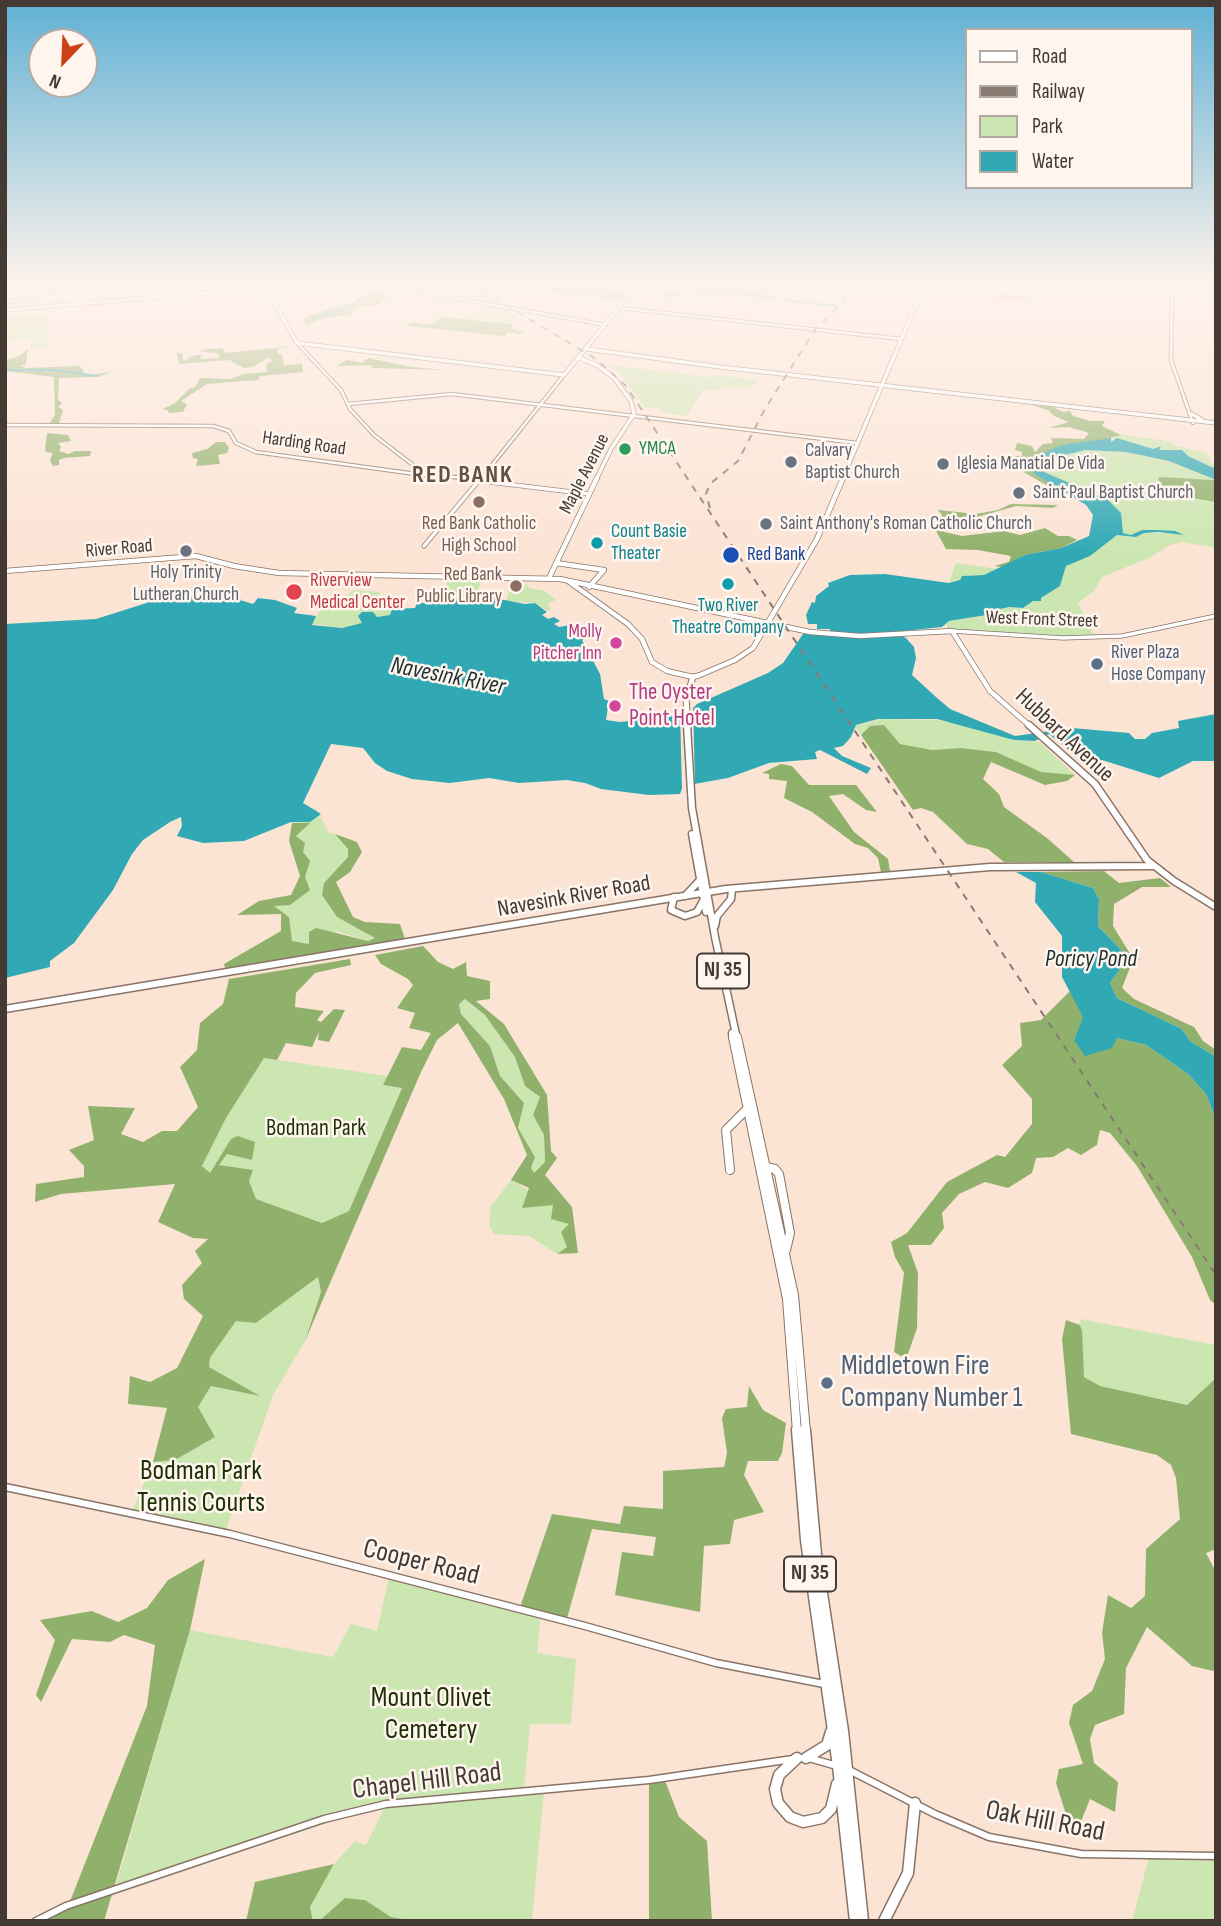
<!DOCTYPE html>
<html>
<head>
<meta charset="utf-8">
<style>
  body { margin:0 }
  #map { position:relative; width:1221px; height:1926px; overflow:hidden; background:#fce4d5; font-family:"Sofia Sans Condensed",sans-serif }
  canvas { display:block }
  .frame { position:absolute; inset:0; border:7px solid #433a34; pointer-events:none }
  .legend { position:absolute; left:965px; top:28px; width:228px; height:161px; box-sizing:border-box; background:#fef5ee; border:2px solid #b3aaa4; margin:0; padding:9px 12px; list-style:none; font-size:21px; color:#433a34 }
  .legend li { display:flex; align-items:center; gap:14px; height:35px }
  .legend b { width:35px; border:2px solid #b3aaa4 }
  .north { position:absolute; left:28px; top:28px; width:70px; height:70px; box-sizing:border-box; background:#fef5ee; border:2px solid #b3aaa4; border-radius:50%; rotate:203deg; font-size:19px; font-weight:700; line-height:28px; text-align:center; color:#433a34 }
  .north::after { content:''; display:block; margin:auto; width:24px; height:32px; background:#cb4314; clip-path:polygon(50% 0,100% 100%,50% 72%,0 100%) }
</style>
</head>
<body>
<div id="map">
<canvas width="1221" height="1926"></canvas>
<div class="frame"></div>
<ul class="legend">
<li><b style="height:9px;background:#fff"></b>Road</li>
<li><b style="height:9px;background:#897a71"></b>Railway</li>
<li><b style="height:19px;background:#cce6b1"></b>Park</li>
<li><b style="height:19px;background:#31a9b5"></b>Water</li>
</ul>
<div class="north">N</div>
</div>
<script>
const c = document.querySelector('canvas').getContext('2d');
c.lineJoin = 'round';
function paint(path, color) {
  c.fillStyle = color;
  c.fill(path, 'evenodd');
}
function shape(rows) {
  const path = new Path2D();
  for (const r of rows) {
    path.moveTo(r[0], r[1]);
    for (let i = 2; i < r.length; i += 2) path.lineTo(r[i], r[i + 1]);
  }
  return path;
}
function stroke(path, color, width, dash) {
  c.strokeStyle = color;
  c.lineWidth = width;
  c.lineCap = dash ? 'butt' : 'round';
  c.setLineDash(dash || []);
  c.stroke(path);
}
function write(font, color, halo, rows, align = 'center') {
  c.font = font + ' "Sofia Sans Condensed",sans-serif';
  c.lineWidth = 5;
  c.setLineDash([]);
  c.textBaseline = 'middle';
  c.strokeStyle = halo;
  c.fillStyle = color;
  for (const [text, x, y, turn = 0] of rows) {
    c.save();
    c.translate(x, y);
    c.rotate((+turn || 0) * Math.PI / 180);
    c.textAlign = isNaN(turn) ? turn : align;
    if (halo) c.strokeText(text, 0, 0);
    c.fillText(text, 0, 0);
    c.restore();
  }
}
paint(shape([
  [125,283,166,283,182,286,182,294,161,296,160,290,124,293,123,285],
  [481,292,509,309,506,310,519,318,513,324,467,318,486,304,467,300],
  [46,316,48,346,30,348,31,338,5,340,5,318],
  [609,365,712,377,715,375,760,380,752,387,720,387,720,391,704,389,686,416,661,412,657,407,645,408,623,377],
  [1118,434,1173,442,1174,445,1205,453,1211,458,1209,461,1216,465,1216,469,1174,449,1168,451,1158,450,1159,445,1153,449,1117,441,1110,442],
  [1085,450,1126,452,1169,461,1215,480,1160,477,1216,502,1216,548,1182,542,1170,545,1149,558,1102,577,1094,591,1078,603,1094,636,1060,637,948,629,946,622,950,621,999,613,999,609,1009,607,1023,608,1033,601,1041,601,1041,598,1060,586,1066,566,1090,556,1117,535,1136,537,1144,533,1175,533,1142,530,1131,535,1123,533,1107,499,1044,472,1047,463,1053,458],
  [956,563,998,569,984,575,962,576,960,580,949,583],
  [447,579,481,579,477,598,443,597],
  [527,584,529,588,545,591,556,600,548,603,551,609,548,611,535,603,506,601,510,590,519,590],
  [354,590,378,592,381,594,378,607,393,608,390,615,376,617,373,612,362,612,363,623,342,628,312,624,324,603,336,603],
  [881,719,937,720,973,727,1013,740,1040,742,1075,775,1041,772,996,752,961,748,932,750,900,744,884,725,870,726,861,735,855,726],
  [304,807,316,809,329,833,335,834,348,849,348,857,324,883,337,917,375,938,369,941,336,931,309,944,292,941,289,917,273,905,290,905,305,877,303,852,296,836,309,823,292,823],
  [465,999,485,1015,515,1057,525,1086,540,1097,533,1115,544,1135,545,1163,533,1173,531,1168,535,1157,518,1128,524,1103,500,1076,490,1046,461,1014,459,1004],
  [264,1058,388,1076,383,1085,402,1087,349,1211,322,1223,256,1199,249,1181,253,1171,218,1165,226,1153,252,1160,255,1142,238,1136,209,1173,202,1166,226,1118],
  [511,1180,553,1205,569,1224,567,1247,557,1254,529,1236,494,1234,489,1225,491,1206],
  [318,1277,321,1292,305,1341,273,1395,225,1533,131,1514,153,1462,175,1460,197,1407,211,1386,256,1395,209,1367,210,1358,237,1320,256,1323],
  [1080,1319,1216,1345,1216,1378,1187,1405,1100,1386,1084,1377],
  [389,1577,541,1616,537,1653,576,1659,571,1724,530,1724,524,1790,544,1789,532,1921,414,1921,391,1917,365,1900,345,1898,319,1921,313,1921,310,1907,334,1864,355,1841,366,1845,386,1804,114,1892,190,1630,333,1657,351,1624,377,1631],
  [1149,1857,1216,1857,1216,1921,1132,1921]
]), '#cce6b1');
paint(shape([
  [539,283,582,283,625,295,622,300,555,293],
  [704,283,715,288,729,289,737,283,774,283,766,298,711,294,703,297,693,297,697,292,688,290,683,291,680,296,661,298,664,292,687,288,688,284,699,286],
  [380,286,381,292,390,296,376,305,358,306,350,315,324,318,308,325,303,321,307,316,354,302],
  [441,317,513,324,511,328,523,332,520,334,508,332,505,336,407,326,412,322,431,325],
  [293,346,277,349,278,354,282,354,284,365,302,364,303,372,260,376,258,380,207,384,181,401,187,404,183,412,168,413,169,411,163,409,175,403,189,389,195,387,200,378,230,379,243,374,267,372,266,365,273,360,268,358,252,367,244,368,229,360,179,364,177,353,182,353,183,360,187,361,189,357,197,355,202,355,200,358,203,359,220,358,217,353,200,352,207,349,222,348,226,353],
  [28,348,26,365,20,365,26,368,80,366,85,374,92,375,113,371,98,377,59,378,58,400,62,403,58,407,63,410,59,423,50,423,55,415,54,377,5,371,5,361,21,355],
  [368,358,411,367,448,370,372,368,373,365,336,366,347,360,362,363],
  [1032,405,1053,407,1063,412,1070,411,1073,416,1090,421,1105,421,1102,426,1121,435,1096,442,1062,445,1033,473,1059,488,1048,486,1025,473,1016,463,1015,456,1022,456,1022,452,1015,450,1017,443,1032,446,1035,452,1043,444,1053,443,1051,438,1084,439,1089,433,1069,427,1049,428,1069,422,1054,416,1048,410],
  [47,433,68,435,71,441,58,443,61,447,59,451,68,454,75,451,91,451,90,456,64,458,59,460,59,465,53,466,50,460,53,453,46,452,45,449],
  [216,442,225,442,229,448,227,453,218,455,220,464,196,466,198,459,193,458,192,453,207,449],
  [1160,477,1215,480,1216,502,1181,496,1165,489,1158,479],
  [1011,504,1058,505,1053,508,1016,506,959,522,946,528,944,532,962,536,1004,531,1020,535,1045,528,1058,536,1069,536,1077,540,1061,548,1025,555,1003,567,994,566,1009,562,1011,556,978,550,946,549,935,529,942,515,938,510,976,514,998,510],
  [884,725,900,744,932,750,961,748,996,752,1041,772,1075,775,1067,781,1045,785,991,762,983,779,999,794,1004,807,1047,838,1074,862,1004,862,988,849,967,844,933,812,921,808,913,810,861,735,870,726],
  [781,764,792,766,809,785,856,785,877,812,866,810,843,794,829,796,854,832,888,859,890,871,881,872,878,858,868,848,855,844,812,812,784,798,787,781,769,779,769,774,762,773],
  [292,823,310,823,296,836,305,843,303,852,310,861,305,877,310,890,290,905,274,906,289,917,292,941,309,944,309,932,316,928,368,941,375,938,337,917,322,895,324,883,348,857,348,849,335,834,357,842,362,852,350,872,336,882,353,917,365,922,400,924,405,939,225,968,224,964,281,931,281,914,237,915,259,901,291,895,300,876,289,841],
  [1104,871,1119,883,1160,878,1171,887,1142,887,1114,904,1113,926,1129,952,1140,959,1131,965,1122,988,1134,999,1194,1027,1203,1041,1216,1050,1216,1057,1190,1041,1182,1029,1117,998,1110,983,1123,965,1123,952,1098,926,1099,899,1093,888,1041,872],
  [423,946,438,962,453,969,466,962,467,976,490,981,490,999,476,1001,504,1024,547,1095,551,1151,557,1158,545,1175,572,1207,578,1253,557,1254,567,1247,561,1232,569,1224,551,1219,553,1205,522,1208,529,1188,511,1180,527,1155,504,1099,458,1023,437,1040,421,1072,305,1341,321,1292,318,1277,256,1323,236,1321,210,1358,209,1367,260,1396,211,1386,198,1407,215,1437,175,1460,153,1462,167,1408,128,1404,130,1376,150,1382,177,1368,203,1316,184,1299,182,1285,202,1263,195,1251,208,1239,193,1238,158,1222,175,1184,61,1194,35,1202,36,1184,84,1177,84,1166,69,1150,94,1140,88,1106,135,1108,121,1134,143,1142,162,1131,177,1131,198,1107,180,1067,197,1050,200,1023,223,1004,229,979,350,959,351,965,315,973,296,993,295,1007,324,1011,317,1020,321,1022,334,1009,345,1010,329,1042,318,1040,319,1032,312,1047,286,1043,277,1060,264,1058,226,1118,202,1166,210,1173,231,1139,238,1136,255,1142,252,1160,227,1154,219,1165,253,1170,249,1181,256,1199,322,1223,349,1211,402,1088,383,1085,402,1047,421,1050,431,1033,409,1028,415,1013,397,1008,413,985,408,979,381,964,375,955],
  [465,999,485,1015,515,1057,525,1086,540,1097,533,1115,544,1135,545,1162,534,1173,531,1168,535,1157,518,1128,524,1103,500,1076,490,1046,461,1014,459,1004],
  [1070,991,1084,1017,1074,1040,1117,1038,1146,1045,1188,1074,1206,1094,1216,1120,1216,1305,1210,1300,1192,1257,1137,1166,1110,1133,1100,1130,1097,1145,1081,1155,1068,1148,1053,1157,1036,1158,1032,1173,1008,1188,985,1182,959,1194,942,1213,944,1228,931,1245,908,1245,918,1273,917,1328,908,1354,901,1356,894,1352,904,1273,895,1257,891,1242,907,1233,947,1182,997,1155,1005,1157,1032,1124,1032,1099,1002,1065,1022,1046,1020,1023,1041,1020],
  [1066,1320,1080,1325,1082,1331,1084,1377,1100,1386,1187,1405,1216,1378,1216,1549,1206,1553,1216,1572,1216,1669,1213,1671,1192,1666,1147,1627,1126,1668,1124,1714,1095,1725,1090,1739,1094,1763,1118,1782,1115,1812,1090,1799,1074,1839,1056,1783,1059,1769,1083,1764,1069,1723,1073,1705,1092,1691,1105,1659,1102,1633,1108,1595,1131,1608,1145,1596,1146,1549,1180,1519,1176,1478,1171,1465,1157,1455,1071,1434,1062,1339],
  [749,1386,763,1410,786,1423,782,1453,778,1461,748,1461,744,1475,764,1512,734,1520,730,1544,704,1546,700,1612,615,1595,622,1552,653,1556,656,1537,592,1529,566,1622,519,1610,552,1514,620,1524,624,1506,663,1509,663,1471,724,1467,727,1453,722,1418,726,1409,747,1407],
  [205,1559,190,1630,104,1921,42,1921,67,1909,147,1706,155,1645,124,1635,110,1642,72,1639,41,1702,36,1695,55,1640,40,1620,92,1611,118,1622,147,1608,168,1580],
  [664,1778,679,1817,707,1841,712,1921,649,1921,649,1780],
  [334,1864,310,1907,313,1921,246,1921,255,1882],
  [345,1898,365,1900,391,1917,414,1921,319,1921]
]), '#90b16b');
paint(shape([
  [1111,438,1111,442,1117,438,1153,449,1161,446,1159,450,1182,450,1188,456,1216,469,1216,480,1169,461,1126,452,1085,450,1053,458,1047,463,1044,472,1107,499,1121,513,1123,533,1131,535,1142,530,1158,530,1175,531,1184,535,1159,532,1144,533,1136,537,1117,535,1090,556,1066,566,1060,586,1041,598,1041,601,1033,601,1023,608,1009,607,1000,609,999,613,949,621,942,627,894,632,906,638,914,647,916,658,912,675,936,697,950,709,1015,736,1072,728,1129,733,1135,739,1145,739,1152,733,1179,728,1178,721,1216,714,1216,761,1193,761,1159,778,1102,760,1086,764,1049,734,1035,741,1014,740,937,719,878,719,856,725,851,737,843,746,834,748,842,756,871,768,867,774,820,750,815,752,817,759,769,763,728,778,683,786,680,794,649,795,601,789,585,783,567,780,519,783,489,778,450,783,412,779,387,771,375,763,363,748,331,744,303,803,321,814,310,822,291,822,244,841,203,843,177,836,182,826,181,817,170,822,143,840,132,854,113,890,74,943,50,961,50,967,5,978,5,624,96,619,156,600,221,593,241,596,240,600,253,604,258,598,275,600,297,608,294,613,316,616,312,625,342,628,362,623,358,616,362,612,373,612,377,617,390,615,392,609,415,608,417,603,434,603,435,599,489,597,525,604,535,603,547,612,542,615,548,619,554,617,560,621,554,624,559,627,570,625,587,638,582,640,600,674,604,699,609,701,606,720,620,722,667,717,688,713,697,704,768,673,783,663,803,634,810,631,830,632,830,629,817,629,817,624,808,624,806,615,812,602,815,603,816,596,829,586,828,583,850,575,885,574,949,583,960,580,962,576,984,575,1025,555,1061,548,1089,536,1093,515,1086,505,1033,473,1032,465,1036,456,1062,445],
  [1016,872,1041,872,1093,888,1099,899,1098,926,1123,952,1123,965,1110,983,1117,998,1182,1029,1190,1041,1216,1057,1216,1120,1206,1094,1188,1074,1146,1045,1117,1038,1112,1048,1085,1056,1074,1040,1083,1017,1062,977,1062,936,1035,902,1036,883]
]), '#31a9b5');
paint(shape([
  [693,703,695,787,682,789,680,711,686,710]
]), '#fce4d5');
stroke(shape([
  [545,283,562,293],
  [578,283,625,295],
  [663,293,685,289,723,289,778,299],
  [785,300,813,304],
  [819,304,836,306],
  [313,318,345,309,379,286],
  [5,370,54,370,97,376]
]), '#31a9b5', 2);
stroke(shape([
  [996,296,1028,299]
]), '#c2afa3', 5);
const minorFar2 = shape([
  [97,283,100,303],
  [368,283,606,325],
  [1172,283,1171,360,1193,423],
  [5,303,91,283],
  [620,308,901,339],
  [297,343,341,390,350,409,374,435,426,475],
  [348,404,452,394,857,443],
  [5,425,213,426,229,431,236,443,256,452,423,475,482,479],
  [480,480,564,375]
]);
const minorFar1 = shape([
  [471,478,482,479],
  [481,481,589,494],
  [424,546,481,478],
  [952,631,1063,638,1122,636,1216,616]
]);
const minor = shape([
  [5,1487,230,1534,585,1626,716,1663,824,1684],
  [809,1758,837,1766],
  [849,1770,935,1814,989,1837,1081,1854,1216,1856],
  [36,1921,66,1906,324,1819,386,1804,649,1780,793,1759]
]);
const majorFar2 = shape([
  [5,310,266,288,297,343,564,375,639,283],
  [587,349,720,367,1216,423],
  [579,358,597,365,614,378,631,401,634,414,611,449,596,480],
  [1192,414,1202,420],
  [842,480,925,283]
]);
const majorFar1 = shape([
  [556,563,604,570],
  [5,571,196,556,234,566,279,573,560,579,810,632,860,636,952,631,990,691,1031,727],
  [549,578,597,478],
  [568,581,628,624,642,639,652,662,667,671,693,677,700,675,735,660,753,648,817,539,843,478],
  [589,587,604,570]
]);
const major = shape([
  [1029,725,1095,784,1147,860,1174,881,1216,907],
  [5,1009,726,889,990,867,1153,866]
]);
const highwayFar3 = shape([
  [688,727,686,699,693,677]
]);
const highwayFar2 = shape([
  [687,725,692,808,715,937,737,1039],
  [692,834,706,912],
  [685,896,699,881],
  [674,897,671,910,685,916,697,912,703,901],
  [715,926,717,916,731,899,732,889],
  [732,1033,733,1039]
]);
const highwayFar1 = shape([
  [733,1037,787,1299,797,1432],
  [737,1037,794,1295,806,1432],
  [766,1167,775,1169,779,1174,790,1233,786,1250],
  [730,1170,726,1130,747,1109]
]);
const highway = shape([
  [797,1430,806,1540,838,1766,855,1921],
  [805,1430,816,1554,843,1731,863,1921],
  [797,1758,779,1775,775,1789,778,1803,790,1817,803,1822,822,1818,831,1809,837,1784],
  [806,1758,827,1745,831,1732],
  [884,1921,908,1873,915,1803]
]);
stroke(minorFar2, '#887466', 4.5);
stroke(minorFar1, '#887466', 5);
stroke(minor, '#887466', 9);
stroke(majorFar2, '#887466', 5);
stroke(majorFar1, '#887466', 6);
stroke(major, '#887466', 9);
stroke(highwayFar3, '#887466', 7);
stroke(highwayFar2, '#887466', 9);
stroke(highwayFar1, '#887466', 10);
stroke(highway, '#887466', 13);
stroke(minorFar2, '#fff', 2.5);
stroke(minorFar1, '#fff', 3.5);
stroke(minor, '#fff', 6);
stroke(majorFar2, '#fff', 3.5);
stroke(majorFar1, '#fff', 4.5);
stroke(major, '#fff', 6);
stroke(highwayFar3, '#fff', 5);
stroke(highwayFar2, '#fff', 6);
stroke(highwayFar1, '#fff', 8);
stroke(highway, '#fff', 10);
stroke(shape([
  [469,283,596,359,626,386,1216,1275],
  [710,508,706,494,710,484,738,461,765,409,815,330,848,297,857,283]
]), '#897a71', 2, [7, 7]);
const sky = c.createLinearGradient(0, 0, 0, 553);
sky.addColorStop(0, '#5fb0d4');
sky.addColorStop(0.51, '#fef3ec');
sky.addColorStop(1, '#fef3ec00');
c.fillStyle = sky;
c.fillRect(0, 0, 1221, 553);
for (const [x, y, r, color] of [
  [625,449,7,"#2e9e5b"],
  [791,462,7,"#6b7280"],
  [943,464,7,"#6b7280"],
  [1019,493,7,"#6b7280"],
  [479,502,7,"#8d6e63"],
  [766,524,7,"#6b7280"],
  [597,543,7,"#0f9aa8"],
  [186,551,7,"#6b7280"],
  [731,555,9,"#1a4fb4"],
  [728,584,7,"#0f9aa8"],
  [516,586,7,"#8d6e63"],
  [294,592,9,"#e0444e"],
  [616,643,7,"#d1479c"],
  [1097,664,7,"#5c6f8a"],
  [615,706,7,"#d1479c"],
  [827,1383,7,"#5c6f8a"]
]) {
  const dot = new Path2D();
  dot.arc(x, y, r, 0, 2 * Math.PI);
  c.fillStyle = color;
  c.fill(dot);
  stroke(dot, '#fef5ee', 2.5);
}
write('19px', '#433a34', '#fef5ee', [
  ["Harding Road",304,444,8],
  ["Maple Avenue",585,474,-63],
  ["River Road",119,549,-5],
  ["West Front Street",1042,620,2]
]);
write('19px', '#27864d', '#fef5ee', [
  ["YMCA",639,449]
], 'left');
write('19px', '#5b616d', '#fef5ee', [
  ["Calvary",805,451],
  ["Baptist Church",805,473],
  ["Iglesia Manatial De Vida",957,464],
  ["Saint Paul Baptist Church",1033,493],
  ["Saint Anthony's Roman Catholic Church",780,524],
  ["Holy Trinity",186,573,"center"],
  ["Lutheran Church",186,595,"center"]
], 'left');
write('19px', '#785e54', '#fef5ee', [
  ["Red Bank Catholic",479,524],
  ["High School",479,546],
  ["Red Bank",502,575,"right"],
  ["Public Library",502,597,"right"]
]);
write('19px', '#0d838f', '#fef5ee', [
  ["Count Basie",611,532],
  ["Theater",611,554],
  ["Two River",728,606,"center"],
  ["Theatre Company",728,628,"center"]
], 'left');
write('19px', '#164399', '#fef5ee', [
  ["Red Bank",747,555]
], 'left');
write('19px', '#be3a42', '#fef5ee', [
  ["Riverview",310,581],
  ["Medical Center",310,603]
], 'left');
write('19px', '#b23c85', '#fef5ee', [
  ["Molly",602,632],
  ["Pitcher Inn",602,654]
], 'right');
write('19px', '#4e5e75', '#fef5ee', [
  ["River Plaza",1111,653],
  ["Hose Company",1111,675]
], 'left');
for (const [x, y, w] of [
  [723,971,52],
  [810,1574,52]
]) {
  const box = new Path2D();
  box.roundRect(x - w / 2, y - 17.5, w, 35, 5);
  c.fillStyle = '#fef5ee';
  c.fill(box);
  stroke(box, '#433a34', 2);
}
write('bold 21px', '#433a34', null, [
  ["NJ 35",723,971],
  ["NJ 35",810,1574]
]);
write('23px', '#b23c85', '#fef5ee', [
  ["The Oyster",629,693],
  ["Point Hotel",629,719]
], 'left');
write('23px', '#433a34', '#fef5ee', [
  ["Hubbard Avenue",1064,736,43],
  ["Navesink River Road",574,897,-10]
]);
write('23px', '#1d3100', '#fef5ee', [
  ["Bodman Park",316,1129]
]);
c.letterSpacing = '2px';
write('bold 24px', '#645043', '#fef5ee', [
  ["RED BANK",463,476]
]);
c.letterSpacing = '0px';
write('italic 24px', '#1b2f31', '#fef5ee', [
  ["Navesink River",448,677,11],
  ["Poricy Pond",1091,960]
]);
write('28px', '#4e5e75', '#fef5ee', [
  ["Middletown Fire",841,1367],
  ["Company Number 1",841,1399]
], 'left');
write('28px', '#1d3100', '#fef5ee', [
  ["Bodman Park",201,1472],
  ["Tennis Courts",201,1504],
  ["Mount Olivet",431,1699],
  ["Cemetery",431,1731]
]);
write('28px', '#433a34', '#fef5ee', [
  ["Cooper Road",421,1563,14],
  ["Chapel Hill Road",427,1782,-7],
  ["Oak Hill Road",1045,1822,11]
]);
</script>
</body>
</html>
